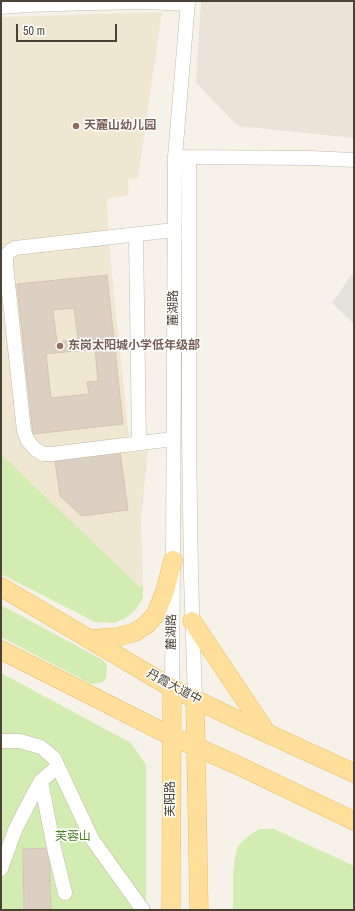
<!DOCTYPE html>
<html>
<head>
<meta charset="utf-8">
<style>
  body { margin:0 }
  #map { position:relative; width:355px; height:911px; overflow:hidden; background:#f6f2ea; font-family:"Archivo Narrow",sans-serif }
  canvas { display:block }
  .frame { position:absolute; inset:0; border:2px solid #4a4237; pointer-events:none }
  .scale { position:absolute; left:16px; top:24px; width:101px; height:18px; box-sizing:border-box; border:2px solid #4a4237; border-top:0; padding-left:5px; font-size:12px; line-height:14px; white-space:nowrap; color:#4a4237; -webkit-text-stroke:3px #fff; paint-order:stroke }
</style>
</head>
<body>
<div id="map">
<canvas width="355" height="911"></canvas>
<div class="frame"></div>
<div class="scale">50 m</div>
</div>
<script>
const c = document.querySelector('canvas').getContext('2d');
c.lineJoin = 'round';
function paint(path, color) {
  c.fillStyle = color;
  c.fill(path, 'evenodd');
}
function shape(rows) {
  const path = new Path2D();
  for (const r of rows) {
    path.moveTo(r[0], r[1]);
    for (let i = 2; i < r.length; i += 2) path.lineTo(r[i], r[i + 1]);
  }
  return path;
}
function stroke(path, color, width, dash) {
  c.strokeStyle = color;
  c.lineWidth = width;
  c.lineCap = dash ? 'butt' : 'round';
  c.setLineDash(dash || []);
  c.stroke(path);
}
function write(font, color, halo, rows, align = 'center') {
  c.font = font + ' "Archivo Narrow","Noto Sans SC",sans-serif';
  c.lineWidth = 3;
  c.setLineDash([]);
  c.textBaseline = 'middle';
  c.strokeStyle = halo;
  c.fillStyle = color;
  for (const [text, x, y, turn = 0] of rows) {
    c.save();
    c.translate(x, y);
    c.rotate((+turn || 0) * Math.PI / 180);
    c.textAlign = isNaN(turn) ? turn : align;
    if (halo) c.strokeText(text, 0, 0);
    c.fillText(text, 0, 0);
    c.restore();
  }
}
paint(shape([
  [201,1,354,1,354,138,238,126,196,83]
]), '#eae4d8');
paint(shape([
  [354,271,354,324,332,303]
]), '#e5e1db');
paint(shape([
  [162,12,138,178,128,179,129,195,107,199,110,255,130,448,131,452,148,450,141,522,143,585,140,587,1,454,1,17]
]), '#f0e7d3');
paint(shape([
  [1,454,140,587,143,585,143,598,136,609,126,618,114,623,95,622,1,574],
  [1,605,103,660,106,663,107,669,106,678,103,682,99,683,91,684,1,637],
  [1,673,131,743,146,765,146,910,1,910],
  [260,829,274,829,354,866,354,910,233,910,233,873,235,858,238,846,245,839,251,834]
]), '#d3ecb1');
const building = shape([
  [107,275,123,424,33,434,17,284,107,275],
  [74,308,78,339,57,342,53,310,74,308],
  [95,349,98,381,87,382,89,394,51,398,46,354,95,349],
  [120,452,128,510,82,516,60,496,55,461,120,452],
  [49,848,51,910,24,910,23,849,49,848]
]);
paint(building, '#dbd0c1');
stroke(building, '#d4c5b1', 1);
const minor = shape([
  [1,7,27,5,92,3,146,2,188,4],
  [181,157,311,158,354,160],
  [189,157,189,434,191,576,195,699],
  [136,235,139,443],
  [173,439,52,454,43,454,35,449,28,441,24,431,6,265,6,256,10,251,15,248,174,230],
  [172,688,173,560,175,157,188,1],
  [1,741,20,741,41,747,54,758,92,839,143,910],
  [41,781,54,848,65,893],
  [1,869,15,830,33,795,41,781,57,767]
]);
const major = shape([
  [1,587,172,688,238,720,354,773],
  [192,621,267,733],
  [90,639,118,637,135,632,146,625,156,614,165,591,173,560],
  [1,650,171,736,235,764,354,821],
  [195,699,199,910],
  [171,910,172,688]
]);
stroke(minor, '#c2baac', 15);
stroke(major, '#ebbe62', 19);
stroke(minor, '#fff', 14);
stroke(major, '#ffdf9a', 18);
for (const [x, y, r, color] of [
  [76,126,4,"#8d6e63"],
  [60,346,4,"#8d6e63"]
]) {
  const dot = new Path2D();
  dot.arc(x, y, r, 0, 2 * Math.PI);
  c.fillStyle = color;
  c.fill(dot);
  stroke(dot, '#fff', 1.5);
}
write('bold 12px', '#785e54', '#fff', [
  ["天麓山幼儿园",84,126],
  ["东岗太阳城小学低年级部",68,346]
], 'left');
write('12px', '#4a4237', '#fff', [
  ["麓湖路",174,308,-90],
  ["麓湖路",172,632,-89],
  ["丹霞大道中",174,687,28],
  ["芙阳路",171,799,-90]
]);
write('12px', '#4b8126', '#fff', [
  ["芙蓉山",73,837]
]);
</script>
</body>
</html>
